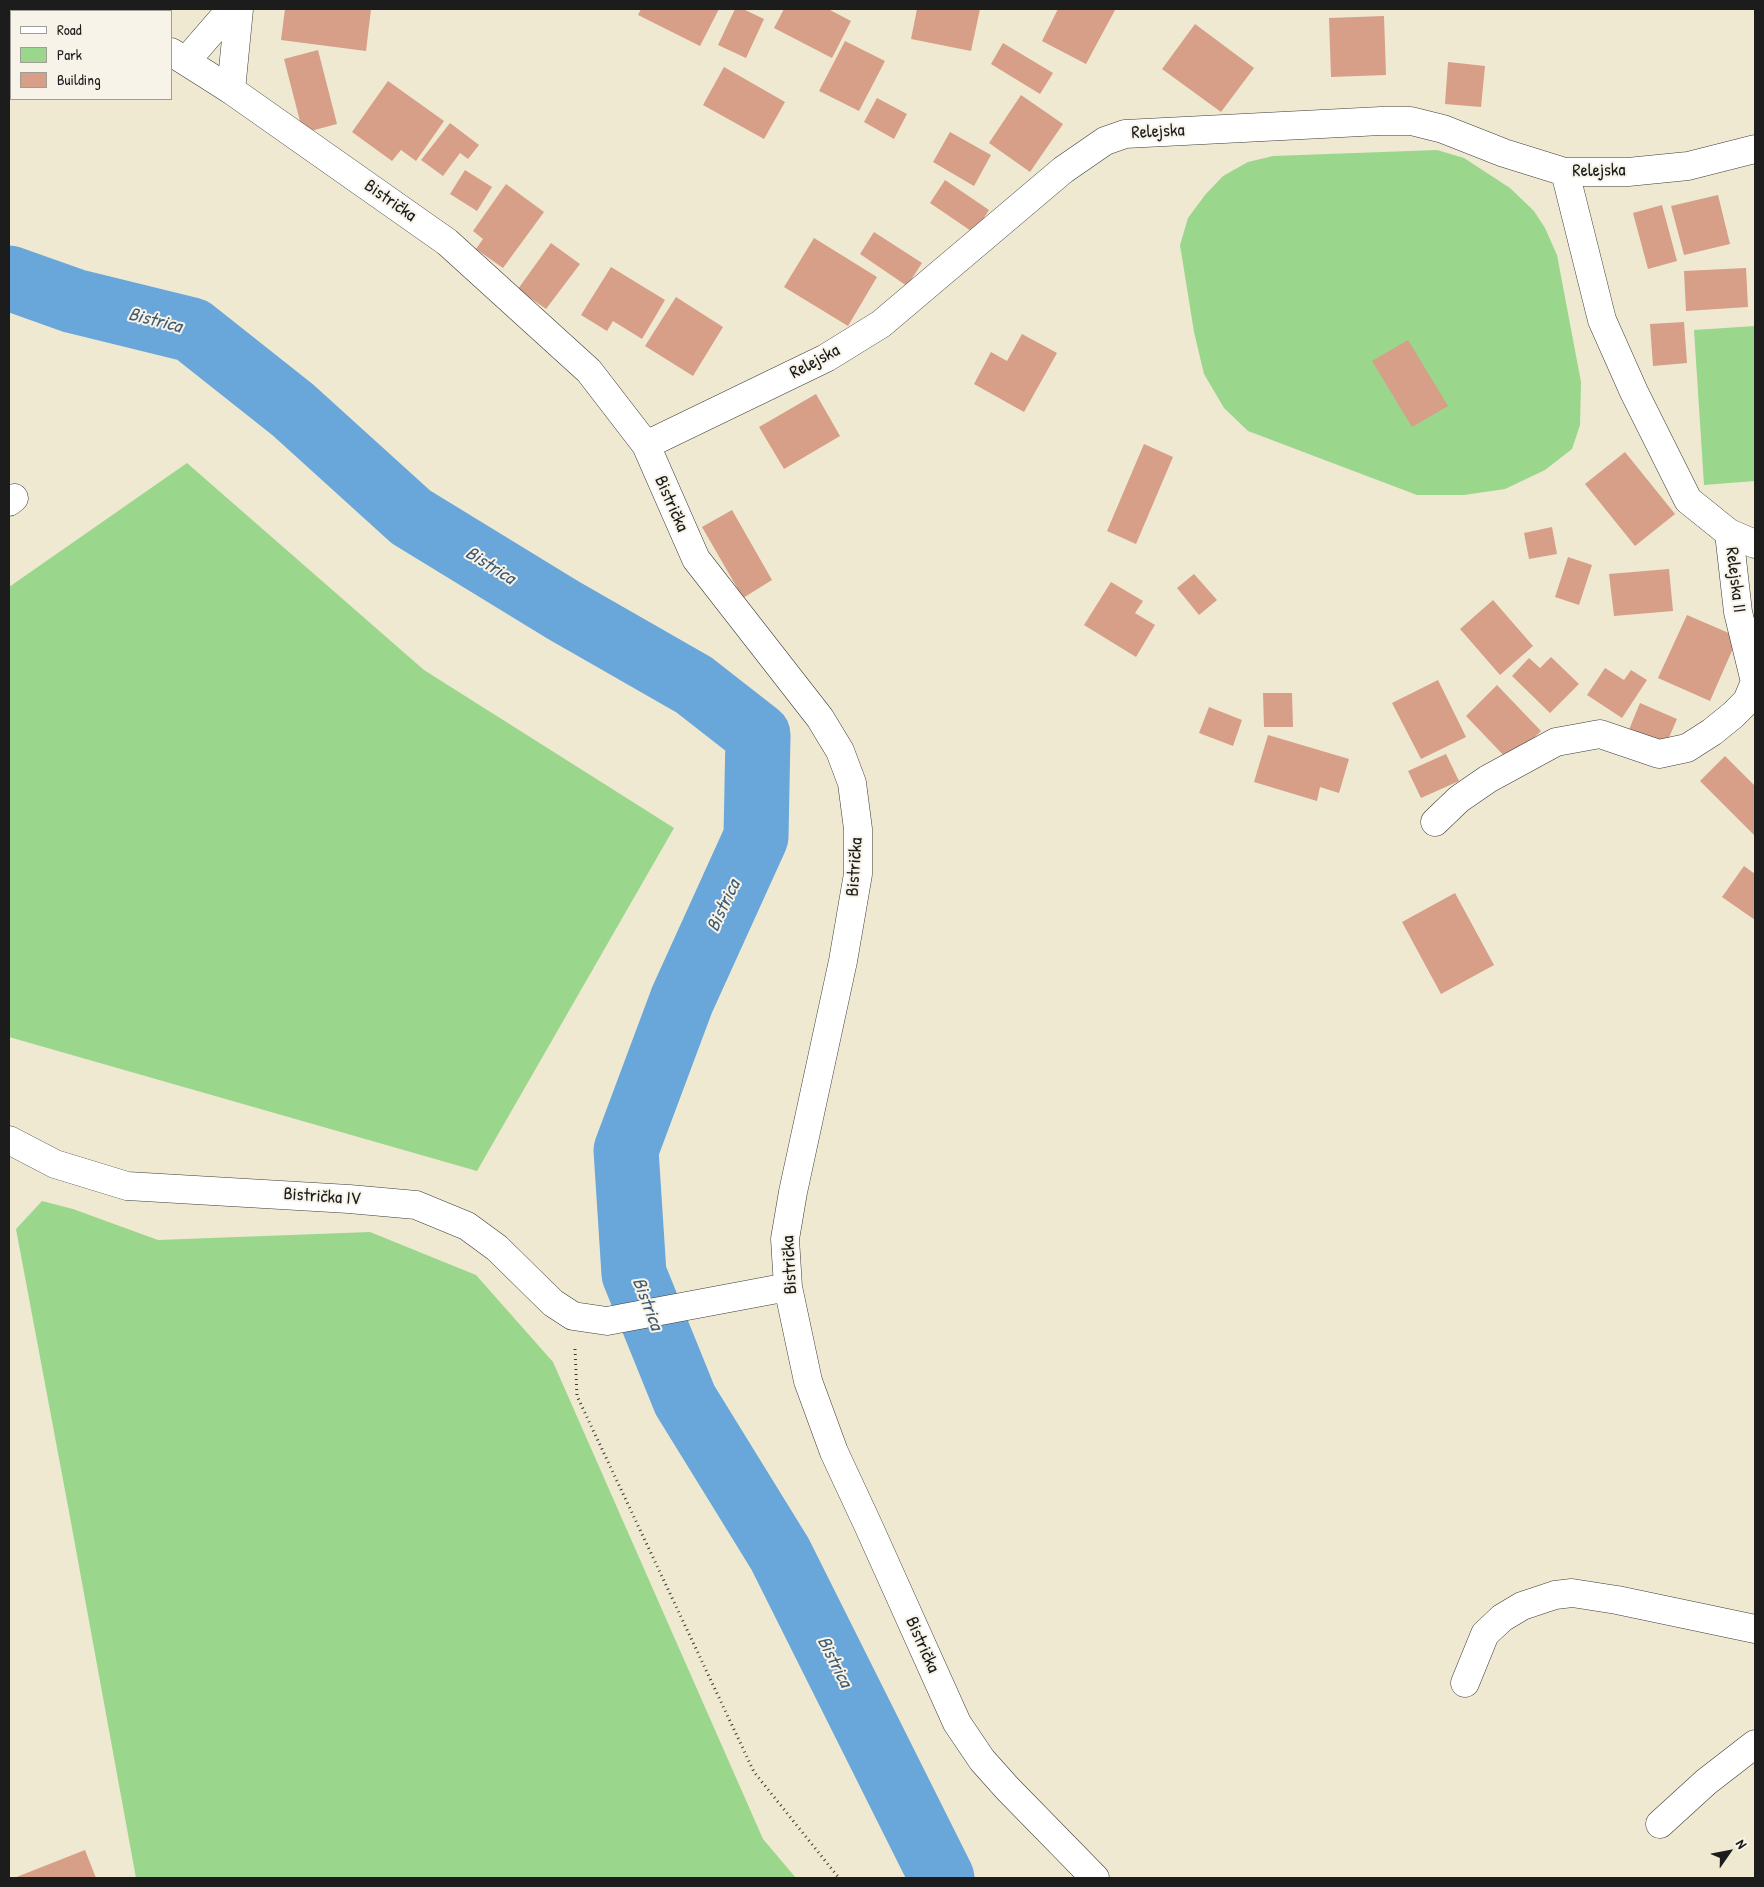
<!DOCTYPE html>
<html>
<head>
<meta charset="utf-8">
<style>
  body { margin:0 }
  #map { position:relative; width:1764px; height:1887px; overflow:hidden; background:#efe9d1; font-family:"Patrick Hand",sans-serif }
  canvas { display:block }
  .frame { position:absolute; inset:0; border:10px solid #1c1c1c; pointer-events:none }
  .legend { position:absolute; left:10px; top:10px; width:162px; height:90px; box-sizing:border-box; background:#f7f3e8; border:1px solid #9f9d96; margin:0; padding:6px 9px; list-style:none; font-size:15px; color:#1c1c1c }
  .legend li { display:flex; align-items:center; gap:10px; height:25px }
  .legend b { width:25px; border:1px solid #9f9d96 }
  .north { position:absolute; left:1704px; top:1827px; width:50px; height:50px; -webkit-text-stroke:4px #f7f3e8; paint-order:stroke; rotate:57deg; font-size:14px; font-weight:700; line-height:20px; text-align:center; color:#1c1c1c }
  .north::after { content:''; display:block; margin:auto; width:18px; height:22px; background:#1c1c1c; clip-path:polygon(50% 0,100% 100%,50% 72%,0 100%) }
</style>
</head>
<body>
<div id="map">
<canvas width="1764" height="1887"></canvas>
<div class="frame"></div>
<ul class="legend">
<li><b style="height:6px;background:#fff"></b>Road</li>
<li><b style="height:14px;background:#9ad78c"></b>Park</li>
<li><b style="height:14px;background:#d79e88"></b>Building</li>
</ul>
<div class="north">N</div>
</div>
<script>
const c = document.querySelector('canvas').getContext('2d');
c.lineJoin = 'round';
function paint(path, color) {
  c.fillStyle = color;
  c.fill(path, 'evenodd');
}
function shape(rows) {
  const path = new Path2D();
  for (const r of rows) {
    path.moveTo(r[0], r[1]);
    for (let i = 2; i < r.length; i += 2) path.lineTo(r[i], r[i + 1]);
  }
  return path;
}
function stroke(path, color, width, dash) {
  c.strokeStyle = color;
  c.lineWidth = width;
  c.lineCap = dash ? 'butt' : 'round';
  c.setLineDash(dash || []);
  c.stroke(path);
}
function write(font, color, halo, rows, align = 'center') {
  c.font = font + ' "Patrick Hand",sans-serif';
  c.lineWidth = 4;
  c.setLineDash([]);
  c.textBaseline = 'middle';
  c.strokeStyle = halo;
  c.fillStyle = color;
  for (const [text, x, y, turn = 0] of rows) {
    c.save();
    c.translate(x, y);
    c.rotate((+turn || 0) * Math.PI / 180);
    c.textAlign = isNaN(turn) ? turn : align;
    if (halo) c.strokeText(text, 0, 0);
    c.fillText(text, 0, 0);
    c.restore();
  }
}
paint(shape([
  [1437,150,1464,158,1510,188,1534,211,1545,228,1557,255,1581,382,1580,425,1572,449,1545,470,1505,489,1464,495,1417,495,1248,431,1224,408,1204,374,1194,332,1180,245,1188,218,1205,195,1223,176,1248,162,1273,156],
  [1755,326,1755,481,1704,485,1694,330],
  [187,463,424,670,674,828,477,1171,9,1037,9,587],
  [42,1201,73,1209,158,1240,370,1232,476,1275,553,1362,763,1839,796,1878,136,1878,70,1517,16,1229]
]), '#9ad78c');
stroke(shape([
  [9,278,74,301,192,330,293,410,411,517,563,610,694,685,758,735,756,837,682,1000,626,1150,634,1274,685,1400,780,1554,942,1878]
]), '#69a6da', 65);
paint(shape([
  [285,9,371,9,366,51,281,40],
  [641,9,719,9,700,46,638,15],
  [735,9,743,9,764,19,746,58,718,45],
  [784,9,828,9,851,21,832,58,774,28],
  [917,9,980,9,971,51,911,39],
  [1058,9,1112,9,1115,10,1086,64,1042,41],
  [1384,16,1386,75,1331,77,1329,18],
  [1195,24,1254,68,1221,112,1162,69],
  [845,41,885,61,859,111,819,91],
  [1003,43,1053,73,1040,94,991,64],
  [318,50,337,124,303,133,284,59],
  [1448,62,1485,66,1481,107,1445,104],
  [724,67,785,102,764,139,703,105],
  [388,81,444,121,416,161,401,150,392,161,352,132],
  [1021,95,1063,124,1030,172,989,143],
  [877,98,907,114,894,139,864,122],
  [450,123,479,145,468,159,460,153,443,176,421,160],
  [950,132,991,155,974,186,933,162],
  [465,170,492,187,477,211,450,194],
  [945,180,989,210,974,233,930,203],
  [506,184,544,212,503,268,476,249,483,239,473,231],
  [1718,195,1730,244,1684,255,1671,206],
  [1662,205,1677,261,1648,269,1633,213],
  [874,232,922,263,907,286,860,254],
  [814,238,877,277,848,326,784,287],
  [551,243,580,264,546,309,518,289],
  [611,267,665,300,642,339,613,321,607,331,581,315],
  [1746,268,1748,307,1686,311,1684,271],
  [676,297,723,327,693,376,645,346],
  [1684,322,1687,363,1653,366,1650,324],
  [1022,334,1057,353,1024,412,974,384,991,352,1007,361],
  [1408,340,1448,406,1412,427,1372,361],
  [816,394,840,436,784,469,759,427],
  [1144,444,1173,457,1136,544,1107,531],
  [1625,452,1675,514,1635,546,1585,484],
  [732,510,772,580,743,598,702,527],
  [1552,527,1557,554,1529,559,1524,533],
  [1568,557,1592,565,1579,605,1555,597],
  [1669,569,1673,611,1614,616,1609,574],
  [1194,574,1217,600,1199,615,1177,588],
  [1111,582,1143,601,1135,613,1155,625,1136,657,1084,625],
  [1493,600,1533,646,1500,675,1460,629],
  [1687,615,1738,637,1710,701,1658,678],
  [1551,657,1579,684,1550,713,1512,676,1529,658,1540,668],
  [1605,668,1624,680,1631,670,1647,680,1622,718,1587,695],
  [1438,680,1466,737,1421,759,1392,703],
  [1497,685,1541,731,1510,762,1466,716],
  [1263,693,1292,693,1293,727,1264,727],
  [1640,703,1677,719,1664,749,1628,732],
  [1209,707,1242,720,1233,746,1199,733],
  [1268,735,1349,759,1339,793,1320,787,1317,801,1254,782],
  [1446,754,1459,781,1421,798,1408,771],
  [1725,756,1755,786,1754,835,1700,781],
  [1744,866,1755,874,1755,920,1722,897],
  [1455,893,1494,965,1441,994,1402,922],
  [85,1850,96,1878,14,1878]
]), '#d79e88');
const minor = shape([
  [102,9,106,11],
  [171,52,231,90,447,242,589,371,646,445,696,559,820,718,840,751,852,783,858,829,858,874,843,961,793,1192,785,1239,788,1287,808,1381,834,1452,868,1525,957,1723,982,1760,1007,1788,1095,1878],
  [186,61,231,9],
  [231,90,239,9],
  [1565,172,1602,320,1634,392,1688,500,1729,533,1755,544],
  [646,445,826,358,881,324,1063,170,1105,141,1125,134,1381,121,1411,121,1443,129,1504,153,1565,172,1628,172,1688,166,1755,149],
  [9,502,14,498],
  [1435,822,1459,799,1488,779,1556,742,1600,734,1659,754,1687,748,1712,732,1733,715,1747,701,1755,682,1738,612,1729,533],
  [9,1140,55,1164,127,1186,349,1199,416,1205,467,1226,497,1248,553,1303,573,1316,607,1321,788,1287],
  [1465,1683,1485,1634,1502,1618,1522,1606,1555,1595,1572,1593,1617,1600,1755,1629],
  [1660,1824,1706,1782,1755,1744]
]);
stroke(minor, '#3c3b37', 29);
stroke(shape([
  [575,1349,577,1396,754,1772,839,1878]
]), '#3c3b37', 3, [1, 4]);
stroke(minor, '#fff', 28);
write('18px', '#1c1c1c', '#f7f3e8', [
  ["Relejska",1158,132,-3],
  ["Relejska",1599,171,-1],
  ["Bistrička",390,201,35],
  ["Relejska",815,362,-28],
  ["Bistrička",671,504,66],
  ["Relejska II",1735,580,83],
  ["Bistrička",855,867,-86],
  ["Bistrička IV",322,1197,4],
  ["Bistrička",790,1265,-93],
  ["Bistrička",922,1645,66]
]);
write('italic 19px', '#3f5a71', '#f7f3e8', [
  ["Bistrica",155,321,14],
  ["Bistrica",490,566,32],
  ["Bistrica",724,906,-65],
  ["Bistrica",647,1304,69],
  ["Bistrica",834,1662,63]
]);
</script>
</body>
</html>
